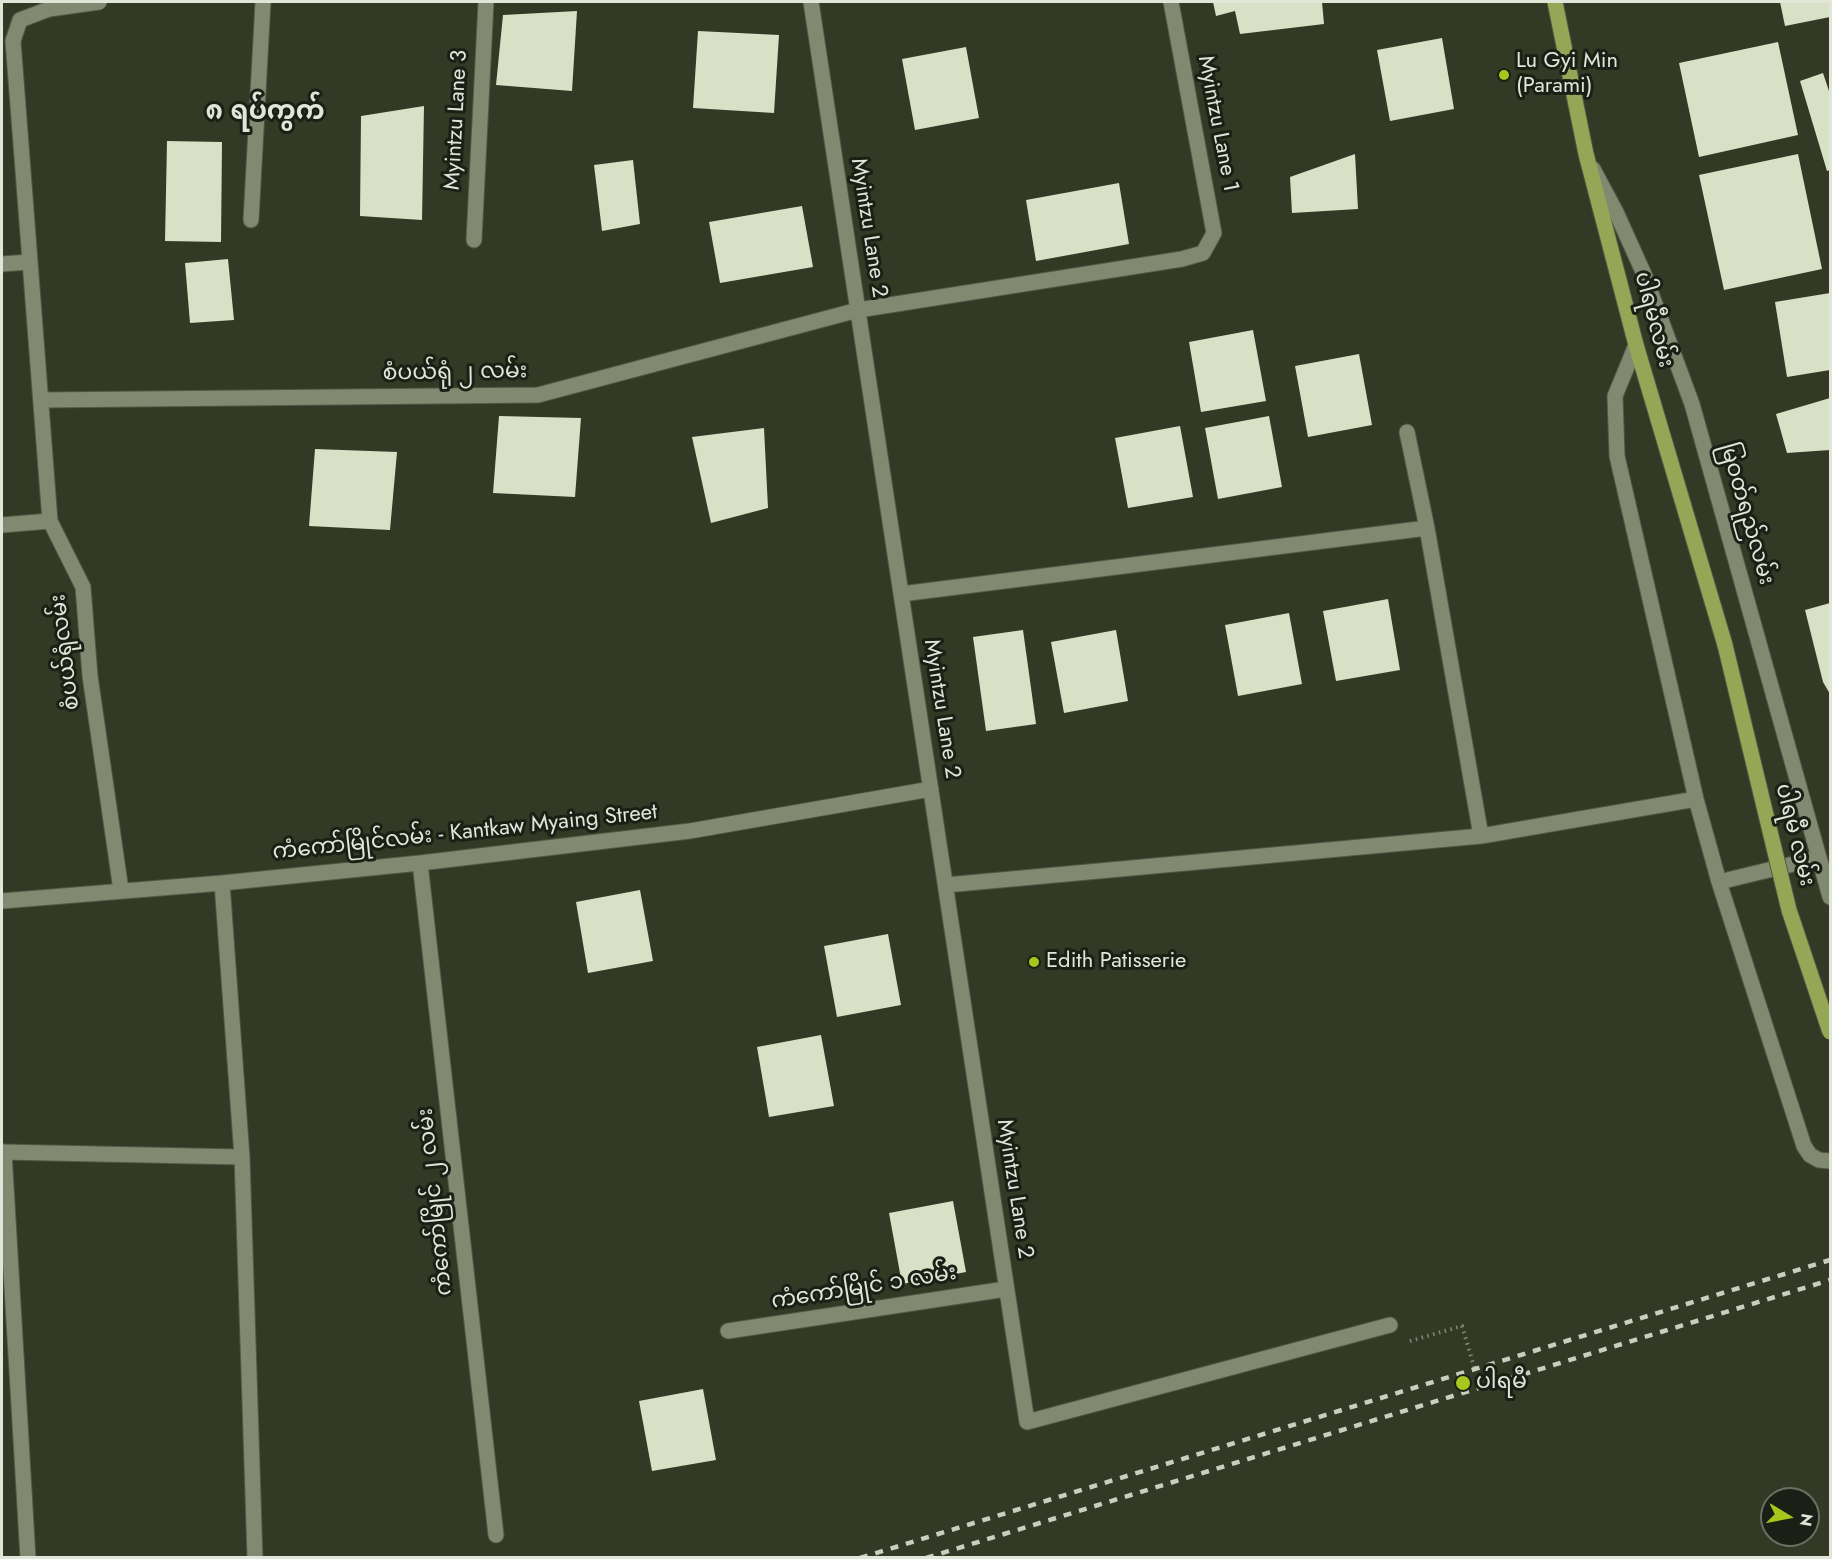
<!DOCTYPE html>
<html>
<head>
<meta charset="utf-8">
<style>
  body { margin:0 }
  #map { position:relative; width:1832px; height:1559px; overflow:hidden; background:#333924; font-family:Jost,sans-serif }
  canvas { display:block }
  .frame { position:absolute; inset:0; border:3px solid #e2e6d9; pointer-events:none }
  .north { position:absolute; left:1760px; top:1487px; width:60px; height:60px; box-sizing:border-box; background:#1c1f15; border:2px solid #6b6f63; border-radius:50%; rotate:100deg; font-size:16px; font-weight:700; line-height:24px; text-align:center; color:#e2e6d9 }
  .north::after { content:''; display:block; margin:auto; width:21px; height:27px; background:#a8c71c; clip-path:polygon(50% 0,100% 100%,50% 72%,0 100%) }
</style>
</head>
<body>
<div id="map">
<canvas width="1832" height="1559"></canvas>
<div class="frame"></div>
<div class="north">N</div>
</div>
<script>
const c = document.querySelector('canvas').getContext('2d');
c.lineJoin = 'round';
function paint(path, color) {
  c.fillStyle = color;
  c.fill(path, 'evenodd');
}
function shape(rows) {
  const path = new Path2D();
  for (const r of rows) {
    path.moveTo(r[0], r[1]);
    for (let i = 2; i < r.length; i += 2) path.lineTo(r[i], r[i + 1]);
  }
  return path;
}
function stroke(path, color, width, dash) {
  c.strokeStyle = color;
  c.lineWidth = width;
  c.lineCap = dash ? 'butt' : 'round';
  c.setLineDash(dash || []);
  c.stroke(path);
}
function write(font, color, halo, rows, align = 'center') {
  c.font = font + ' Jost,"Noto Sans Myanmar",sans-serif';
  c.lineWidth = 6;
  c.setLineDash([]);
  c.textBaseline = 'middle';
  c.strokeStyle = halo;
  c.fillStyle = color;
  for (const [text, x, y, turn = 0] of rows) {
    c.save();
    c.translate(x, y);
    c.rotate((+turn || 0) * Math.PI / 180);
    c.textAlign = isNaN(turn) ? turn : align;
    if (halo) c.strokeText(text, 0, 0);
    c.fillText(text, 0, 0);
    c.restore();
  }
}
paint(shape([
  [1213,2,1322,2,1324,24,1240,34,1235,11,1216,16],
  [1780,2,1830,2,1830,17,1785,26],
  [577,11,572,91,496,85,503,15],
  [698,31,779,35,774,113,693,108],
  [1442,38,1454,109,1390,121,1377,50],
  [1778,42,1798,135,1699,157,1679,63],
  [966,47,979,118,915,130,902,59],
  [1823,73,1829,91,1830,90,1830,170,1827,171,1800,81],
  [424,106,422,220,360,216,361,116],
  [167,141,222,142,221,242,165,241],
  [1355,154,1358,209,1292,213,1290,177],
  [1798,154,1822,269,1724,290,1699,175],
  [633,160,640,224,602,231,594,165],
  [1119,183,1129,244,1036,261,1026,200],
  [802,206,813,267,720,283,709,222],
  [228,259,234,320,190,323,185,263],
  [1830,293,1830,370,1787,377,1775,302],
  [1253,330,1266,401,1201,412,1189,342],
  [1359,354,1372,425,1308,437,1295,366],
  [1830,398,1830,450,1787,453,1776,414],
  [499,416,581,418,575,497,493,493],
  [1269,416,1282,487,1218,499,1205,428],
  [1180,426,1193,497,1128,508,1115,438],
  [764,428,768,508,711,523,692,437],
  [315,449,397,452,390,530,309,526],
  [1388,599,1400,670,1336,681,1323,611],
  [1830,603,1830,694,1823,682,1805,610],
  [1289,613,1302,684,1238,696,1225,625],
  [1023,630,1036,724,986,731,973,637],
  [1116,630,1128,701,1064,713,1051,642],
  [640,890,653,961,588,973,576,902],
  [888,934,901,1005,837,1017,824,946],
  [821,1035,834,1106,769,1117,757,1047],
  [953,1201,966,1272,902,1284,889,1213],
  [703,1389,716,1460,652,1471,639,1401]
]), '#d8e0c6');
const minor = shape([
  [99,2,49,9,20,20,13,41,50,521,83,587,90,676,121,890],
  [811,2,1027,1422,1390,1325],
  [1593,169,1616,212,1644,274,1692,404,1830,897],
  [251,220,263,2],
  [474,240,486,2],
  [2,264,29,262],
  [1636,345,1615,396,1617,456,1696,799,1719,882,1804,1146,1810,1155,1819,1160,1830,1161],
  [42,400,538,395,858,310,1182,259,1203,253,1214,233,1171,2],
  [1407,432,1427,528,1481,836],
  [2,525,50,521],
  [901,594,1427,528],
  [420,863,496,1535],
  [1719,882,1818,858],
  [222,883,242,1157,255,1558],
  [946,885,1481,836,1696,799],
  [2,901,222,883,420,863,690,831,931,789],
  [2,1152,242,1157],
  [4,1152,28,1558],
  [728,1331,1006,1289]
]);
const major = shape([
  [1555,2,1586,154,1636,345,1725,645]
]);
stroke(minor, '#535745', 17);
stroke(major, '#535745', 17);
stroke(shape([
  [1410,1341,1462,1326,1475,1370]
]), '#838876', 4, [1.5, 4.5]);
stroke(minor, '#828971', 15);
stroke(major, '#95a756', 15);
stroke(shape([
  [860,1558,1830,1260],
  [926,1558,1830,1280]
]), '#cacec0', 4.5, [8, 8]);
const majorBridge = shape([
  [1725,645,1789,910,1830,1032]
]);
stroke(majorBridge, '#535745', 17, []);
stroke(majorBridge, '#95a756', 15);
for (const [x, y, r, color] of [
  [1504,75,6,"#a8c71c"],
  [1034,962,6,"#a8c71c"],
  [1463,1383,8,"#a8c71c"]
]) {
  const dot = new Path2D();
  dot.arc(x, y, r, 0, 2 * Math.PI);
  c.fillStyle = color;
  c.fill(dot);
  stroke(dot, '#1c1f15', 2);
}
write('22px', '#e2e6d9', '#1c1f15', [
  ["Lu Gyi Min",1516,62],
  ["(Parami)",1516,87],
  ["Edith Patisserie",1046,962],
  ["ပါရမီ",1476,1383]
], 'left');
write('22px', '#e2e6d9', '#1c1f15', [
  ["Myintzu Lane 3",457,120,-87],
  ["Myintzu Lane 1",1217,124,79],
  ["Myintzu Lane 2",868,228,81],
  ["ပါရမီလမ်း",1653,320,75],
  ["စံပယ်ရုံ ၂ လမ်း",455,373,-1],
  ["မြဝတ်ရည်လမ်း",1746,514,74],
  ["စံပယ်ရုံလမ်း",66,652,-97],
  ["Myintzu Lane 2",941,709,81],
  ["ကံကော်မြိုင်လမ်း - Kantkaw Myaing Street",465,833,-6],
  ["ပါရမီ လမ်း",1794,835,76],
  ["Myintzu Lane 2",1014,1189,81],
  ["ကံကော်မြိုင် ၂ လမ်း",436,1202,-96],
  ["ကံကော်မြိုင် ၁ လမ်း",864,1288,-9]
]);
write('bold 26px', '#e2e6d9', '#1c1f15', [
  ["၈ ရပ်ကွက်",265,113]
]);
</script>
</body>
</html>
